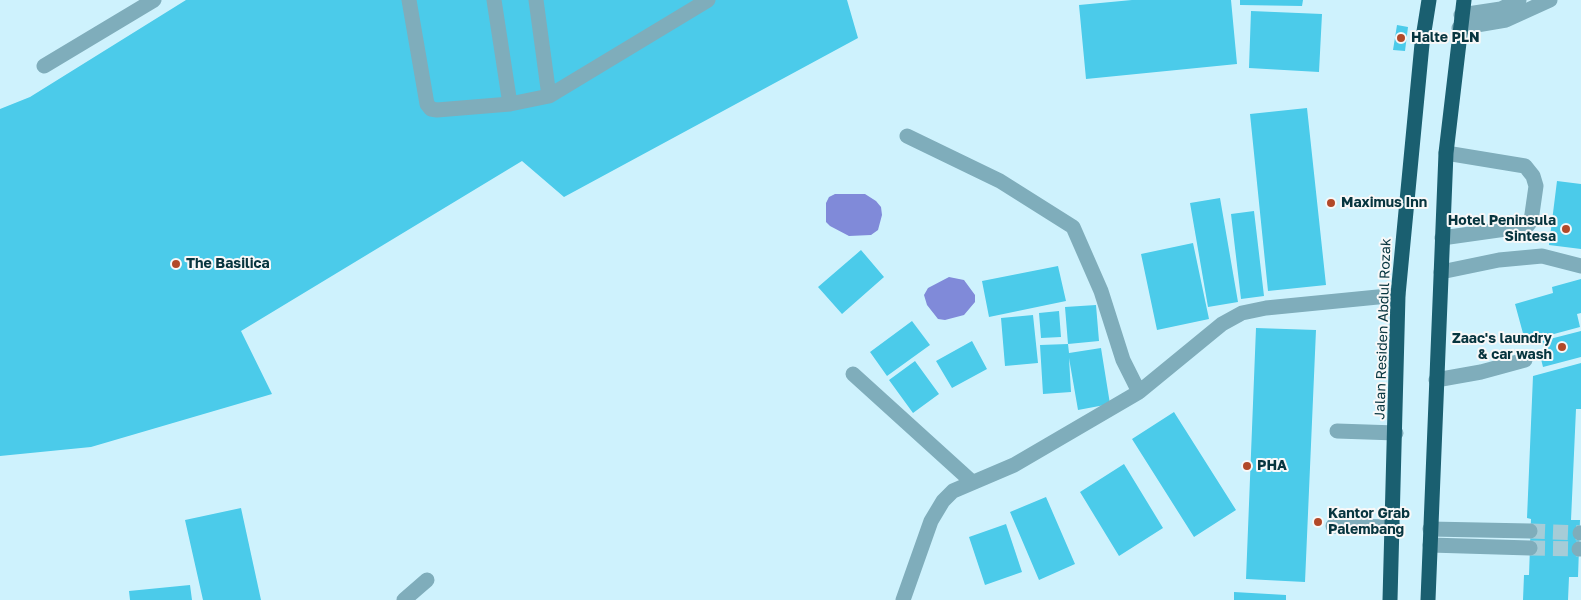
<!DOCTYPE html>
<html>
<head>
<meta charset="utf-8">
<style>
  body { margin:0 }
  canvas { display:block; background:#cef2fd }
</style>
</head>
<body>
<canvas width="1581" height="600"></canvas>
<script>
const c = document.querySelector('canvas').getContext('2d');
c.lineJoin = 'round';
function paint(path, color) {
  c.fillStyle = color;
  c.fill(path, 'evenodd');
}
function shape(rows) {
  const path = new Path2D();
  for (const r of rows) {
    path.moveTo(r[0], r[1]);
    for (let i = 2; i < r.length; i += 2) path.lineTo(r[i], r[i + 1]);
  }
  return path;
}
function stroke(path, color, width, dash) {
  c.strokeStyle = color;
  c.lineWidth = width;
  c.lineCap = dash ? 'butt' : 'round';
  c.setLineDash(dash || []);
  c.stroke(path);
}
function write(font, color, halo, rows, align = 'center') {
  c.font = font + ' "Golos Text",sans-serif';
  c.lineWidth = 4;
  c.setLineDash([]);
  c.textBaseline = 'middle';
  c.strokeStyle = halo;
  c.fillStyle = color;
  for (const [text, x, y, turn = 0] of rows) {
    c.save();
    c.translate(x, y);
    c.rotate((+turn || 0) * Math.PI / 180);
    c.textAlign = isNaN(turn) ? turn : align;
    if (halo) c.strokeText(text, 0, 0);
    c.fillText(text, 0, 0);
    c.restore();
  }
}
paint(shape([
  [835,194,865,194,876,201,881,207,882,215,878,230,871,235,849,236,830,226,826,222,826,203,829,197],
  [949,277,964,280,975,295,975,302,964,315,945,320,938,319,927,305,924,295,928,288]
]), '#808ad9');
paint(shape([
  [186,0,847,0,858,38,564,197,522,161,241,331,272,394,91,447,0,456,0,109,30,97],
  [1132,0,1231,0,1237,64,1086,79,1079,5],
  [1240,0,1303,0,1302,6,1240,5],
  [1251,11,1322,14,1319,72,1249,68],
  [1397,25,1408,27,1405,51,1393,50],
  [1307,108,1326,285,1268,291,1250,114],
  [1557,181,1581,184,1581,249,1549,245],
  [1220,198,1238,302,1208,307,1190,203],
  [1254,211,1264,296,1241,299,1231,214],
  [1193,243,1209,319,1157,330,1141,254],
  [861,250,884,277,842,314,818,287],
  [1058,266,1066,301,989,317,982,281],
  [1581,279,1581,313,1577,314,1580,327,1539,338,1538,334,1524,337,1515,304,1553,293,1552,287],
  [1096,305,1099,341,1068,344,1065,307],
  [1059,311,1061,337,1041,338,1039,313],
  [1033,315,1038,363,1005,366,1001,318],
  [912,321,930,345,887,376,870,352],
  [1256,328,1316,330,1305,582,1246,579],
  [1581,331,1581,357,1543,367,1540,355,1546,353,1542,341],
  [972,341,987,369,952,388,936,361],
  [1068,344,1069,353,1101,348,1110,404,1078,410,1069,358,1071,392,1043,394,1040,345],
  [915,361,939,394,913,413,889,380],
  [1581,363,1581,409,1576,409,1571,520,1580,520,1578,577,1569,577,1568,600,1523,600,1524,575,1529,575,1531,519,1527,518,1533,376],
  [1174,412,1236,510,1194,537,1132,439],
  [1124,464,1163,528,1119,556,1080,492],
  [1046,497,1075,564,1039,580,1010,512],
  [241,508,261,600,203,600,185,520],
  [1006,524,1022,572,985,585,969,537],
  [190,585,192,600,130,600,129,591],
  [1234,592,1286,595,1286,600,1234,600]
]), '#4bcbea');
stroke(shape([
  [1530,531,1580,533],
  [1530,548,1579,549]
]), '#a6ccd7', 15, [15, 8]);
stroke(shape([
  [409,0,427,104,431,109,437,110,510,104,549,96,708,0],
  [494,0,510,104],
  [536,0,549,96],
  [1461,15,1501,9,1519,0],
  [1459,28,1506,20,1550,0],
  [44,66,154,0],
  [907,136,1000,181,1073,227,1101,291,1123,360,1139,392],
  [1442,238,1527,226,1531,221,1536,186,1533,176,1525,166,1446,153],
  [1441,272,1499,260,1542,256,1581,266],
  [853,374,971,481],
  [1436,380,1481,372,1525,360],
  [1337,431,1396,433],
  [1333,526,1393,527],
  [1430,529,1530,531],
  [1580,533,1581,533],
  [1430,545,1530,548],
  [1579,549,1581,549],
  [404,600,427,580],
  [903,600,931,521,943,501,953,491,1014,465,1139,392,1222,324,1242,313,1266,308,1398,295]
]), '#7fadbb', 15);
stroke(shape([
  [1390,600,1398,295,1422,44,1429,0],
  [1428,600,1446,153,1464,0]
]), '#1a5f70', 15);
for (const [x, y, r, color] of [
  [1401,38,5,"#b24929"],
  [1331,203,5,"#b24929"],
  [1566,229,5,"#b24929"],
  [176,264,5,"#b24929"],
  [1562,347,5,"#b24929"],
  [1247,466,5,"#b24929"],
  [1318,522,5,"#b24929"]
]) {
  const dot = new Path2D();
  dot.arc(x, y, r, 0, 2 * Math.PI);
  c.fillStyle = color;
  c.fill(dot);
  stroke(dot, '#f8f8f8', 2);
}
write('bold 14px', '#07353f', '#f8f8f8', [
  ["Halte PLN",1411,38],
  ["Maximus Inn",1341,203],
  ["Hotel Peninsula",1556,221,"right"],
  ["Sintesa",1556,237,"right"],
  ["The Basilica",186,264],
  ["Zaac's laundry",1552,339,"right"],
  ["& car wash",1552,355,"right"],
  ["PHA",1257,466],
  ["Kantor Grab",1328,514],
  ["Palembang",1328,530]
], 'left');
write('14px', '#07353f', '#f8f8f8', [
  ["Jalan Residen Abdul Rozak",1383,329,-88]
]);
</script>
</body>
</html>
